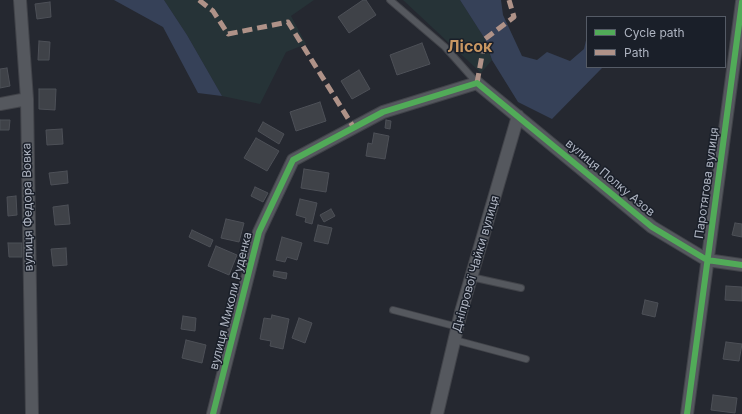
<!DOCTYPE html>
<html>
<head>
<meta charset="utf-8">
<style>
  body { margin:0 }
  #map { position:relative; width:742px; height:414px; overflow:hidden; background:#252830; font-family:Inter,sans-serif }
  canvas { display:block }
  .legend { position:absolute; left:586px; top:16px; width:140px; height:52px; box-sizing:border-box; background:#1a1f29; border:1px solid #555b66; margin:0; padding:5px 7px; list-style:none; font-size:12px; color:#aeb4c1 }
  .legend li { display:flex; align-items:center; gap:8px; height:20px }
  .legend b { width:20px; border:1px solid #555b66 }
</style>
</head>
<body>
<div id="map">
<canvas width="742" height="414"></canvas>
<ul class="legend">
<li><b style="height:5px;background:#51ab58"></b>Cycle path</li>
<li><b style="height:5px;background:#af9288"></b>Path</li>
</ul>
</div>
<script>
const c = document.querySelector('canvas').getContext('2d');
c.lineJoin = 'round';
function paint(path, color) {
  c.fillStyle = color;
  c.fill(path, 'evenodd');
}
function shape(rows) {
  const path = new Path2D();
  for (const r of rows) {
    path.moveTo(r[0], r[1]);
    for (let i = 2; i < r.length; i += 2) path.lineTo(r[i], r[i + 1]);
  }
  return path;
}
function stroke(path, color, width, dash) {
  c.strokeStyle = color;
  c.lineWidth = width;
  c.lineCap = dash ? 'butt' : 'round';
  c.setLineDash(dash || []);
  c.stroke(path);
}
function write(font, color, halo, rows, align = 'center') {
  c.font = font + ' Inter,sans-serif';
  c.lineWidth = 3;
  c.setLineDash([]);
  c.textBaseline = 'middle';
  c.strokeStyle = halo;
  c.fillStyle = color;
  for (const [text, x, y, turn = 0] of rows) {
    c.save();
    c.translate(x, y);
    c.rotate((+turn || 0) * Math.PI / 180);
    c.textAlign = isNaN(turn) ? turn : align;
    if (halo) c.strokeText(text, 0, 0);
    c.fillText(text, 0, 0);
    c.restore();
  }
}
paint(shape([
  [164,0,314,0,291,16,306,44,286,52,260,104,222,96,187,35],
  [403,0,460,0,485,39,492,60,481,73]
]), '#263337');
paint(shape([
  [114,0,164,0,187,35,222,96,198,93,163,27],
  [460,0,501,0,503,15,522,56,537,60,547,52,570,61,584,49,587,36,587,67,603,67,602,68,552,119,518,102,492,60,485,39]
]), '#364158');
const building = shape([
  [363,0,366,0,376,15,349,33,338,17,363,0],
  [50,2,51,17,37,19,35,4,50,2],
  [39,41,50,42,49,60,38,60,39,41],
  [422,43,430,64,397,75,390,55,422,43],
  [7,68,10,86,0,88,0,69,7,68],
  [359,70,370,89,352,99,341,81,359,70],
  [39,89,56,89,55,110,39,109,39,89],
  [320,102,326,121,296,131,290,112,320,102],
  [0,120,10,120,9,130,0,130,0,120],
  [386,120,391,121,390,129,385,128,386,120],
  [263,122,284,134,279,144,258,131,263,122],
  [62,129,63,144,47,145,46,130,62,129],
  [374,133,389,136,385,159,366,156,368,143,372,144,374,133],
  [256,138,279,151,267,171,244,158,256,138],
  [304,169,329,173,326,192,301,188,304,169],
  [67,171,68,183,51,185,49,173,67,171],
  [255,187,268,193,263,202,251,196,255,187],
  [16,196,17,215,8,216,7,197,16,196],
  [300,199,317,203,312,224,305,222,306,218,296,215,300,199],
  [68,205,70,224,55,225,53,207,68,205],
  [331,209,335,216,324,222,320,215,331,209],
  [226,219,244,223,239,242,221,238,226,219],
  [735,223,742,224,742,237,732,235,735,223],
  [318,225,332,228,328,244,314,241,318,225],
  [192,230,213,240,210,247,189,237,192,230],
  [282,237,302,243,297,260,287,257,285,262,276,260,282,237],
  [8,243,22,243,22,257,9,257,8,243],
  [216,246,237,255,229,275,208,266,216,246],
  [66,248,67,265,53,266,51,249,66,248],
  [274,271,287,273,286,279,273,276,274,271],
  [726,286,742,287,742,301,725,300,726,286],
  [645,300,658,303,655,317,642,314,645,300],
  [272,315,289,319,283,349,270,346,271,341,260,339,264,318,271,319,272,315],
  [183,316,196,318,195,331,181,329,183,316],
  [299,318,312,323,305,343,292,338,299,318],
  [186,340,206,345,202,363,182,358,186,340],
  [726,342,742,344,739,361,723,359,726,342],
  [713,395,737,398,735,413,711,410,713,395]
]);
paint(building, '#3f4248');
stroke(building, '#4d5057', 1);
const lane = shape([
  [390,0,445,47,477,83],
  [471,277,521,288],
  [393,310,458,327],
  [455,340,526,359]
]);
const street = shape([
  [20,0,27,99,32,414],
  [0,104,27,99],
  [213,414,259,232,293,160,383,112,477,83,652,227,707,260,742,265],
  [437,414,461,312,518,116],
  [687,414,742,2]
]);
stroke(lane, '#414349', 8);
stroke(street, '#414349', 14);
stroke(lane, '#55585e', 6);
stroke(street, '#55585e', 12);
stroke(shape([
  [199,0,213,11,228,34,288,22,354,128],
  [477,83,485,39,514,17,509,0]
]), '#af9288', 5, [10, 5]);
stroke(shape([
  [213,414,259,232,293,160,383,112,477,83,652,227,707,260,742,265],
  [687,414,742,2]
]), '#51ab58', 6);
write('12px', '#aeb4c1', '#1a1f29', [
  ["вулиця Полку Азов",610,178,40],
  ["Паротягова вулиця",707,183,-82],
  ["вулиця Федора Вовка",28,207,-91],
  ["Дніпрової Чайки вулиця",476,264,-74],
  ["вулиця Миколи Руденка",231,301,-76]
]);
write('bold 16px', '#c89762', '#1a1f29', [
  ["Лісок",470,47]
]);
</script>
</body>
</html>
